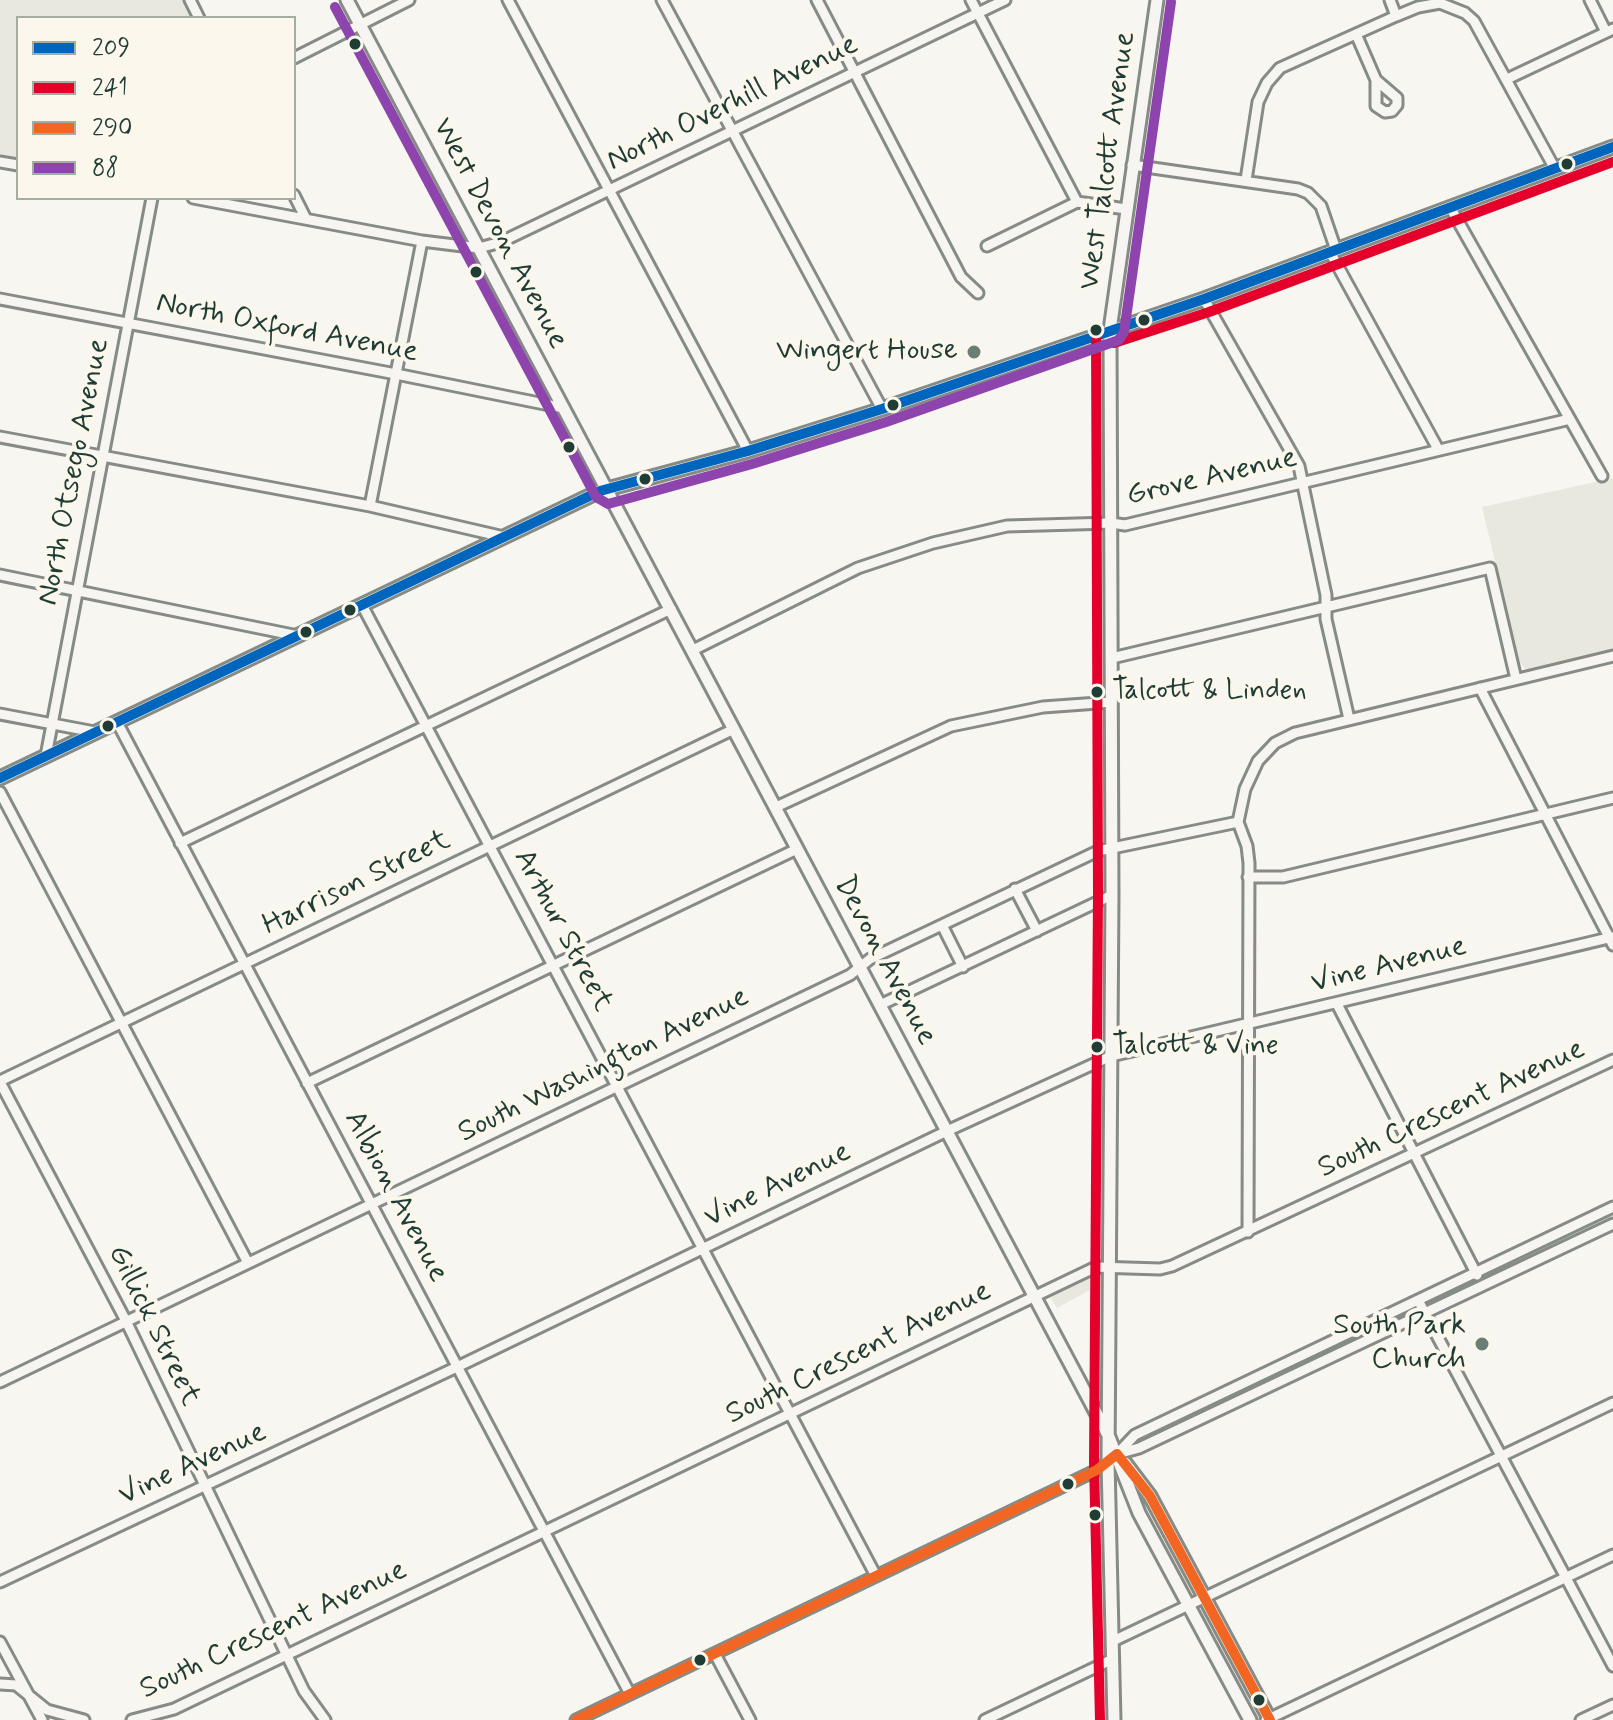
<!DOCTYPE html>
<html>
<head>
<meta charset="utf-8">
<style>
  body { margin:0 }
  #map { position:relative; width:1613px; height:1720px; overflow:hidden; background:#f8f6f0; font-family:Mynerve,sans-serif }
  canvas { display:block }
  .legend { position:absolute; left:16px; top:16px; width:280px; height:184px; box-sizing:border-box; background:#fbf7ec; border:2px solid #a3ada2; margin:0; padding:10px 14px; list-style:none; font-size:24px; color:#1f3d34 }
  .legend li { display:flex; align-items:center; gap:16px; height:40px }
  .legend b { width:40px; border:2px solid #a3ada2 }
</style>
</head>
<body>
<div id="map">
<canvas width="1613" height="1720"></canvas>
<ul class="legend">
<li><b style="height:10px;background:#0065bd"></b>209</li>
<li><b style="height:10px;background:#e4002b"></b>241</li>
<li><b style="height:10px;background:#f26522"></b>290</li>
<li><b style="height:10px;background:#8e44ad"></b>88</li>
</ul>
</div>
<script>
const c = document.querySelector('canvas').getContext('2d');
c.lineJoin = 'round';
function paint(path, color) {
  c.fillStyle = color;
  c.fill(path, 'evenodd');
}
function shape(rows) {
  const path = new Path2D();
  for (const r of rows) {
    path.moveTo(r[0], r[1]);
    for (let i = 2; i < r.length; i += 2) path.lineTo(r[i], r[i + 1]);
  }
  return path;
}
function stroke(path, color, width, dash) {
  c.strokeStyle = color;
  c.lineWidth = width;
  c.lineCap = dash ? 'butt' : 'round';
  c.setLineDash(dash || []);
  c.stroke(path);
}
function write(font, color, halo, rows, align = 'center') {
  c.font = font + ' Mynerve,sans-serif';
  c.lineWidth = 8;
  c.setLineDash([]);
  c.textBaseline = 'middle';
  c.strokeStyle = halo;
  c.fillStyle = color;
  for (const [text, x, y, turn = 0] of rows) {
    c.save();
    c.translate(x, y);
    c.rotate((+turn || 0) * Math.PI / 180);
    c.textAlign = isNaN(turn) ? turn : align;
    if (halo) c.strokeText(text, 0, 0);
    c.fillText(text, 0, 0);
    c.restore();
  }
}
paint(shape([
  [0,0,185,0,194,18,18,18,18,158,0,154],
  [1613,478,1613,650,1526,670,1519,661,1482,507],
  [1086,1277,1099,1279,1099,1285,1057,1308,1050,1297]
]), '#e8e8df');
const minor = shape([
  [190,0,199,18],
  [508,0,748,451],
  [662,0,882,409],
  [817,0,961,277,978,293],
  [971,0,1077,202],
  [1390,0,1396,16],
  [1590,0,1606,32],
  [1356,34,1376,80,1376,106,1385,112,1392,111,1397,105,1397,98,1376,80],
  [294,58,409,0],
  [1507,79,1613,29],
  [0,162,18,165],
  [1132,165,1298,189,1308,193,1321,206,1336,250],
  [1246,180,1258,102,1267,83,1280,68,1396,16,1418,7,1440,3,1465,13,1474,21,1555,169],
  [294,195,306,219],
  [193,198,422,241,479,248,501,242,1005,0],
  [1450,207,1602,476],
  [987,246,1077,202,1126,209],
  [1330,252,1438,449],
  [0,299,396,374,564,408],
  [1204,299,1299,466,1326,595,1326,619,1349,719],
  [0,437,370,506,504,537],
  [370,506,422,241],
  [0,575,298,636],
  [362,605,876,1576],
  [693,650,858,568,933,543,1007,526,1111,523,1125,525,1570,419],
  [1112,658,1490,568,1516,679],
  [1480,688,1613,945],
  [0,714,95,732],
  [117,722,630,1694],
  [46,756,152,198],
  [0,792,248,1263],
  [776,807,951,726,1043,707,1112,702],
  [180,843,671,609],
  [1248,877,1283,877,1613,798],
  [1015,889,1037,931],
  [942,925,963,967],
  [1337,1004,1477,1275],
  [880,1005,1112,895],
  [0,1081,734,729],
  [0,1082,126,1321,304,1691,325,1720],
  [307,1083,797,849],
  [1248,1232,1249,863,1247,846,1238,822,1245,789,1258,761,1275,743,1295,733,1613,656],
  [1418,1300,1613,1666],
  [0,1382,850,975,870,959,1098,851,1238,822],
  [1121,1453,1139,1448,1613,1224],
  [0,1582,457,1367,947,1131,1111,1056,1613,937],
  [1113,1641,1613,1403],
  [0,1642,42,1720],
  [715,1654,750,1720],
  [0,1684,16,1685,47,1710,84,1720],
  [132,1720,174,1709,1096,1267,1160,1269,1172,1266,1613,1060],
  [576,1720,1097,1470,1117,1454,1135,1435,1613,1207],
  [985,1720,1113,1659],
  [1266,1720,1613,1555],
  [1581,1720,1613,1705]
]);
const tertiary = shape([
  [347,0,1109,1437,1139,1513,1250,1720],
  [0,778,600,491,748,451,882,409,1204,299,1613,147],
  [1125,1463,1150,1496,1270,1720],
  [1114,1720,1108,1462,1112,895,1110,330,1157,0]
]);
stroke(minor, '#868b86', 15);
stroke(tertiary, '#868b86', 17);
stroke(minor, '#f6f5f1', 9);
stroke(tertiary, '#f6f5f1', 11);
stroke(shape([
  [0,778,600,491,748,451,882,409,1204,299,1613,147]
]), '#0065bd', 10);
stroke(shape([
  [1096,330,1098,895,1094,1462,1100,1720],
  [1114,343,1209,312,1613,162]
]), '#e4002b', 10);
stroke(shape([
  [1117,1454,1150,1496,1270,1720],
  [576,1720,1097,1470,1117,1454]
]), '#f26522', 10);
stroke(shape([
  [335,7,596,497,608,504,752,464,886,422,1119,340,1124,332,1171,2]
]), '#8e44ad', 10);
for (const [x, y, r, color] of [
  [355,44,7,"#1f3d34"],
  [1567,164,7,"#1f3d34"],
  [476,272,7,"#1f3d34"],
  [1144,320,7,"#1f3d34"],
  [1096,330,7,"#1f3d34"],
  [974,352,8,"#6b7e76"],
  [893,405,7,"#1f3d34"],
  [569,447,7,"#1f3d34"],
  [645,479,7,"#1f3d34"],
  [350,610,7,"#1f3d34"],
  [306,632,7,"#1f3d34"],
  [1097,692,7,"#1f3d34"],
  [108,726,7,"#1f3d34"],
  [1097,1047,7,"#1f3d34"],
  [1482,1344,8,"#6b7e76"],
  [1068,1484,7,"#1f3d34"],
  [1095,1515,7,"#1f3d34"],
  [700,1660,7,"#1f3d34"],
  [1259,1700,7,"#1f3d34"]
]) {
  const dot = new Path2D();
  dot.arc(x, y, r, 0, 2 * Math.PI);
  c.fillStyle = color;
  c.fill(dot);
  stroke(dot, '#fbf7ec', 3);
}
write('28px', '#1f3d34', '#fbf7ec', [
  ["Talcott & Linden",1112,692],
  ["Talcott & Vine",1112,1047]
], 'left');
write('30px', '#1f3d34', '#fbf7ec', [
  ["North Overhill Avenue",733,104,-26],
  ["West Talcott Avenue",1109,161,-82],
  ["West Devon Avenue",499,234,62],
  ["North Oxford Avenue",287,329,11],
  ["North Otsego Avenue",75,472,-79],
  ["Grove Avenue",1212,478,-13],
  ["Harrison Street",357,884,-26],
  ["Arthur Street",562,931,62],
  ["Devon Avenue",884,961,62],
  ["Vine Avenue",1389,966,-14],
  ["South Washington Avenue",604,1066,-26],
  ["South Crescent Avenue",1452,1110,-25],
  ["Vine Avenue",778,1186,-26],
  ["Albion Avenue",395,1197,62],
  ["Gillick Street",153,1326,64],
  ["South Crescent Avenue",859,1354,-26],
  ["Vine Avenue",193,1465,-25],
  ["South Crescent Avenue",274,1631,-25]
]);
write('30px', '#1f3d34', '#fbf7ec', [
  ["Wingert House",958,352],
  ["South Park",1466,1327],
  ["Church",1466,1361]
], 'right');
</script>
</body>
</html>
